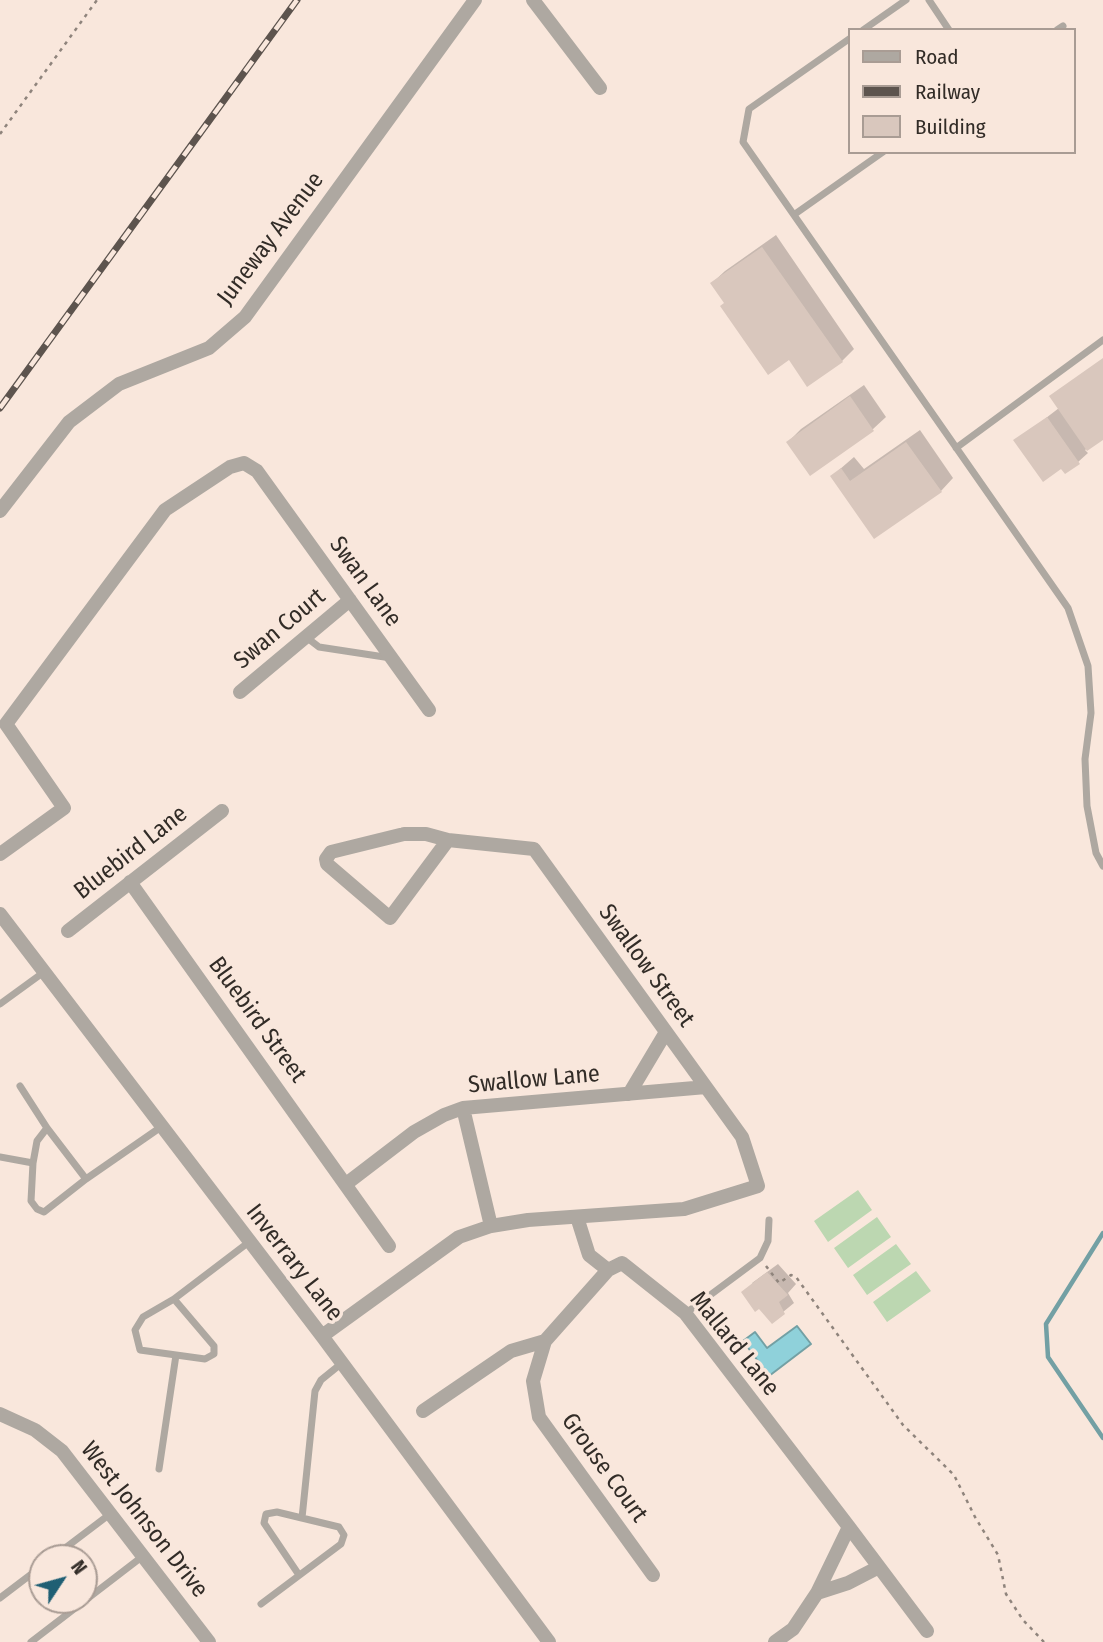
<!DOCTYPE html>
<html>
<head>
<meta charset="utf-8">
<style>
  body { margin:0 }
  #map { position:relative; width:1103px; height:1642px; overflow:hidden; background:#f9e7dc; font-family:"Fira Sans Condensed",sans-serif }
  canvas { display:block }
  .legend { position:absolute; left:848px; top:28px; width:228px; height:126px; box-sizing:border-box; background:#f9e7dc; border:2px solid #a99c94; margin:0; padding:9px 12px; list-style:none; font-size:21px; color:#322c27 }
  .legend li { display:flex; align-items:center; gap:14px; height:35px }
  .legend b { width:35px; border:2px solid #a99c94 }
  .north { position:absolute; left:28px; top:1544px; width:70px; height:70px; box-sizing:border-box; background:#f9e7dc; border:2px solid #a99c94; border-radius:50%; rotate:54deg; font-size:19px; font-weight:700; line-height:28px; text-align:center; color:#322c27 }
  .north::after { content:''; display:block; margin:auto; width:24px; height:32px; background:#1f5f74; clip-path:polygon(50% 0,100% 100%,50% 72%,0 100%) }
</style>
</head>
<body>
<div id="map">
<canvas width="1103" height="1642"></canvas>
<ul class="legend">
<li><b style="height:9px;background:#aea8a1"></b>Road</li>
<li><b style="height:9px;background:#5d544e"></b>Railway</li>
<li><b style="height:19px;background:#d9c7bd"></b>Building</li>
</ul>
<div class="north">N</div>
</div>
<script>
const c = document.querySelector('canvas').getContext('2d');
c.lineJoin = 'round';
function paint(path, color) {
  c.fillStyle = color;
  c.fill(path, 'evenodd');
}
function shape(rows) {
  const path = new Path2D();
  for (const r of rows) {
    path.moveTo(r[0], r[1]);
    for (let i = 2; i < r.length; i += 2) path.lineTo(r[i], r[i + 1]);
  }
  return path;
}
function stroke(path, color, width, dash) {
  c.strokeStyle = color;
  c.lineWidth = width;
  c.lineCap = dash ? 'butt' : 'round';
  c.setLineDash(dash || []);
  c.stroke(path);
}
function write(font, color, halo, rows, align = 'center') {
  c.font = font + ' "Fira Sans Condensed",sans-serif';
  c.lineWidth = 7;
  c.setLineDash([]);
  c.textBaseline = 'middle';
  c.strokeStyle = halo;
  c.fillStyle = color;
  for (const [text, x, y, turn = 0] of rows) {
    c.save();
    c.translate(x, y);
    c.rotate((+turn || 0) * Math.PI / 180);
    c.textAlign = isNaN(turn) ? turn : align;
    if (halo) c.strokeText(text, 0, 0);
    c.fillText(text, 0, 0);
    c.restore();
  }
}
paint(shape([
  [858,1190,872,1210,828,1242,814,1221],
  [877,1217,891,1237,848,1268,834,1248],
  [896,1244,911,1264,867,1295,853,1275],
  [916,1271,931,1291,887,1322,873,1302]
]), '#bcd7b1');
const water = shape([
  [797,1326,811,1344,769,1376,743,1341,755,1332,767,1348,797,1326]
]);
paint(water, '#8fd1da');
stroke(water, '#73a0a4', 2);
paint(shape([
  [776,235,854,349,842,361,789,358,726,302,712,283,725,271],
  [1103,359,1103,437,1085,450,1088,453,1078,462,1062,466,1016,441,1059,408],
  [864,385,886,417,873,429,810,473,788,442,801,429],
  [920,430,953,478,941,491,875,537,832,476,854,457,864,469],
  [778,1264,796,1284,788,1293,794,1303,772,1321,752,1283]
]), '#0003');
stroke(shape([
  [1103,1233,1046,1324,1048,1357,1103,1438]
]), '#73a0a4', 4.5);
paint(shape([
  [762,247,843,362,807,387,789,360,768,375,720,306,724,303,710,283],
  [1103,358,1103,440,1087,451,1049,396],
  [850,396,874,431,810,476,786,442],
  [1047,417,1080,464,1065,474,1061,469,1043,482,1013,440],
  [906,442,942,492,874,539,830,476,841,468,850,481],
  [767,1272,788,1295,779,1302,785,1314,772,1324,759,1309,755,1312,741,1292]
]), '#d9c7bd');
stroke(shape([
  [0,134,97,0],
  [766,1266,779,1283,791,1275,796,1277,903,1425,954,1475,975,1517,998,1555,1006,1594,1023,1620,1044,1642]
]), '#8f847c', 2.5, [3.5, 5]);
stroke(shape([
  [929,0,949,30],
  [863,30,906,0],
  [1057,30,1063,26],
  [849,39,749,109,743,142,1068,608,1088,666,1091,713,1085,759,1087,806,1096,853,1103,866],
  [795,214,883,152],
  [956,448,1103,340],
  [306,637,319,647,391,658],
  [0,1004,44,972],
  [20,1086,47,1128,86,1179,161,1127],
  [47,1128,37,1141,33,1163,31,1201,37,1209,44,1212,86,1179],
  [0,1157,33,1163],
  [174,1299,214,1346,214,1354,205,1359,140,1350,135,1330,143,1317,174,1299,249,1242],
  [686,1313,760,1258,768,1241,769,1220],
  [159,1469,176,1355],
  [302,1518,315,1391,321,1380,342,1363],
  [52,1558,110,1514],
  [0,1598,42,1566],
  [261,1604,341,1544,344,1535,339,1527,277,1512,266,1514,264,1523,299,1575],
  [31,1642,143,1556]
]), '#aea8a1', 7);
stroke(shape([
  [533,0,600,88],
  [0,511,69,422,119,384,209,348,245,317,475,0],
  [240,692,350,600],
  [404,834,426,834,448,840,390,918,327,864,326,859,331,852,404,834],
  [0,854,64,808,6,724,165,510,230,467,244,463,257,471,429,710],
  [130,882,389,1246],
  [0,914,322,1336,549,1642],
  [68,931,222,811],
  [629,1094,666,1032],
  [463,1108,491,1226],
  [346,1184,414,1132,444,1115,463,1108,706,1087],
  [577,1217,589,1255,608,1270],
  [322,1336,459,1237,491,1226,528,1220,684,1209,758,1186,742,1137,534,849,448,840],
  [423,1411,511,1351,545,1341],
  [0,1414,35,1430,62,1451,209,1642],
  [653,1575,539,1417,533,1381,545,1341,608,1270,622,1263,685,1313,849,1527,927,1631],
  [817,1593,848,1583,879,1567],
  [775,1642,793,1629,817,1593,849,1527]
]), '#aea8a1', 14);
const rail = shape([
  [0,408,297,0]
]);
stroke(rail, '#5d544e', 7);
stroke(rail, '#f9e7dc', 4.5, [13]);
write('24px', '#322c27', '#f9e7dc', [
  ["Juneway Avenue",271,239,-53],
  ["Swan Lane",365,582,54],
  ["Swan Court",280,629,-40],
  ["Bluebird Lane",131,853,-38],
  ["Swallow Street",646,966,54],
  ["Bluebird Street",257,1020,54],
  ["Swallow Lane",534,1080,-5],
  ["Inverrary Lane",294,1263,52],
  ["Mallard Lane",734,1344,51],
  ["Grouse Court",604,1468,54],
  ["West Johnson Drive",144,1520,52]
]);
</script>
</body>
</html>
